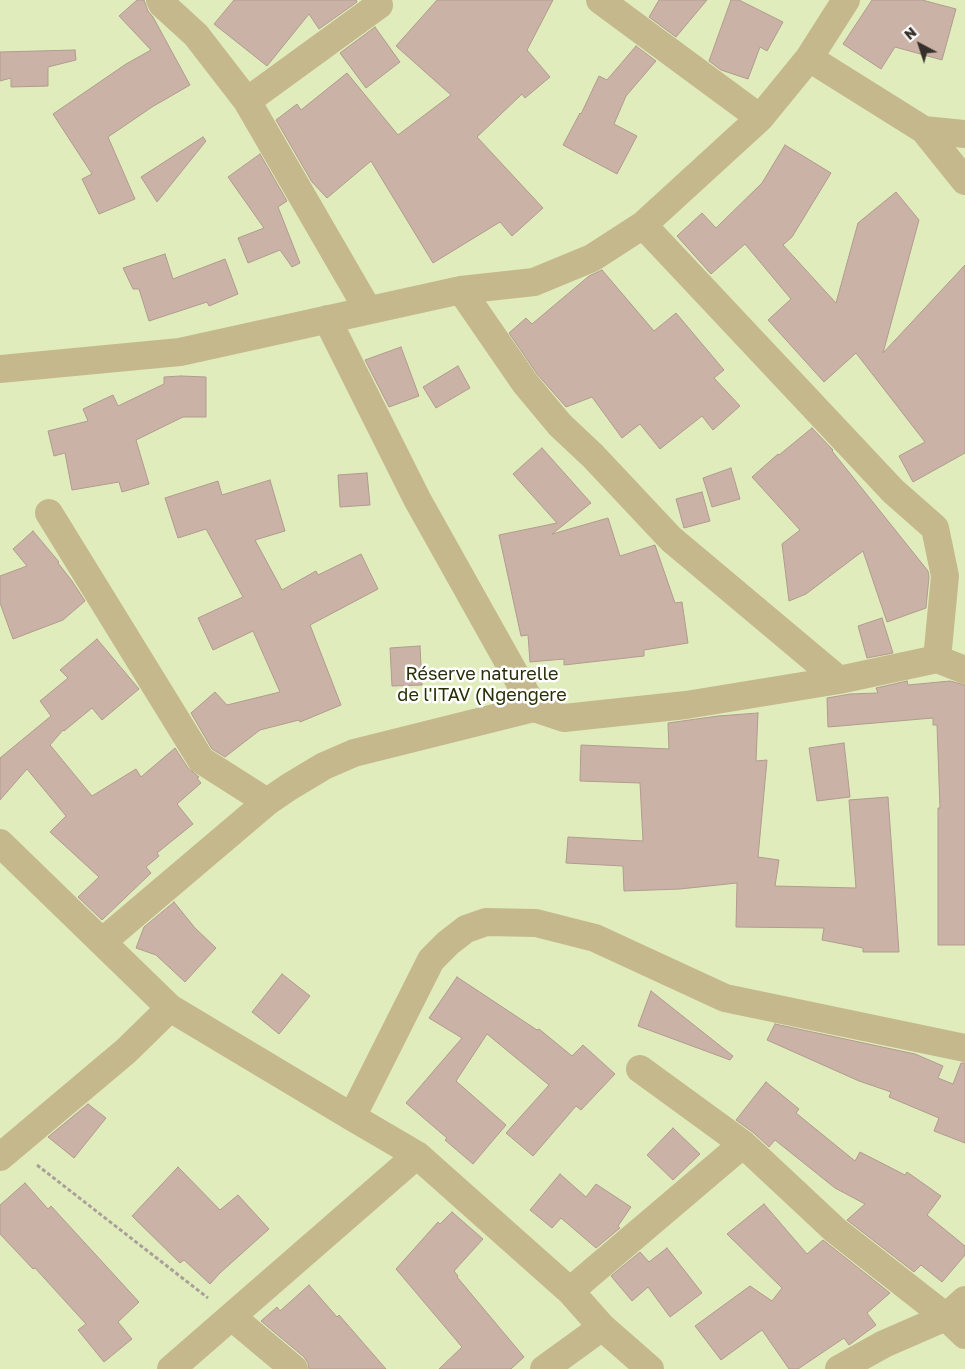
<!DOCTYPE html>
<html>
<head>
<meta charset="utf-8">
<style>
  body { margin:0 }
  #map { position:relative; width:965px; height:1369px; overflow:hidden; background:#fef1e8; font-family:"Golos Text",sans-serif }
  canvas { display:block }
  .north { position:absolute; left:895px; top:20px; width:50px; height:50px; -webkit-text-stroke:4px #fff; paint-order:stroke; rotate:320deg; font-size:14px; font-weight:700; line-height:20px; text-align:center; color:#372f29 }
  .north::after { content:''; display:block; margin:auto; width:18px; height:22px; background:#372f29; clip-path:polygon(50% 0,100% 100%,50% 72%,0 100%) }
</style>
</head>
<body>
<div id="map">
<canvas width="965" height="1369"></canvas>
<div class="north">N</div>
</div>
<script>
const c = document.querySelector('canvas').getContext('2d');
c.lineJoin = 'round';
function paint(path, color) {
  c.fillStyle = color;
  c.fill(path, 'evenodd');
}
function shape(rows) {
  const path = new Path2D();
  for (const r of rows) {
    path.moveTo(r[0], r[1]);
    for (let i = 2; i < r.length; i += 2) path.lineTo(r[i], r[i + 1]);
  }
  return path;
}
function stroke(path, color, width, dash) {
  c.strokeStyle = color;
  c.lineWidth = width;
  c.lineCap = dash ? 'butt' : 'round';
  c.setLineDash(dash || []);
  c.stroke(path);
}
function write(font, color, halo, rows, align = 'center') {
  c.font = font + ' "Golos Text",sans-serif';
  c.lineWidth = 5;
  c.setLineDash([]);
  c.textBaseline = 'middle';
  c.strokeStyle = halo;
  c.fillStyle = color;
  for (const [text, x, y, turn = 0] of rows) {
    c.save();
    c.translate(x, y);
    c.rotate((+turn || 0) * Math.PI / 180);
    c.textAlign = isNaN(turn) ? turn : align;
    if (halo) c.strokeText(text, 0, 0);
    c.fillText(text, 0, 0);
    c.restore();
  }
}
paint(shape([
  [0,0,965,0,965,1369,0,1369]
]), '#e1ecbd');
const building = shape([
  [137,0,144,0,148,11,153,17,190,85,152,107,108,137,135,199,99,214,82,179,92,174,53,114,126,64,151,50,119,16,137,0],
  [234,0,356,0,357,2,319,29,309,14,267,66,214,24,234,0],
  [437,0,553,0,527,50,550,77,525,98,522,94,477,137,543,208,512,236,500,222,433,263,371,161,327,198,312,182,276,120,297,104,301,110,347,73,398,135,451,95,396,46,437,0],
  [659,0,707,0,676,37,649,17,659,0],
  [731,0,739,0,783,22,767,51,760,47,748,79,721,70,709,61,731,0],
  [872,0,922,0,956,9,942,60,895,47,881,69,843,44,872,0],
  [375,27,400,62,366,88,340,53,375,27],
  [636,46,656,61,626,96,614,124,637,136,617,174,563,145,580,113,581,114,599,76,607,80,636,46],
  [75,50,76,60,48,67,48,86,11,87,11,78,0,81,0,52,75,50],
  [203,137,206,141,157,202,141,177,203,137],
  [785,145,831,173,792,237,783,245,836,303,858,223,896,192,919,220,883,353,965,265,965,453,913,482,899,456,925,442,856,353,824,382,768,320,791,299,745,244,711,274,677,236,702,213,716,228,762,183,785,145],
  [260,154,287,201,278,207,300,263,292,267,280,250,248,263,238,238,264,228,228,177,260,154],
  [165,254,173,279,225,259,238,294,209,306,207,302,149,321,139,289,133,289,123,268,165,254],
  [602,270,654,331,676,313,724,370,714,378,740,406,713,430,702,416,660,449,640,424,622,438,592,397,566,407,537,374,509,333,526,318,532,324,589,276,602,270],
  [401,347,419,396,389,407,365,360,401,347],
  [458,366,470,388,436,408,423,387,458,366],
  [181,376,206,377,206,417,183,417,136,440,149,484,122,492,119,482,72,490,65,453,54,456,48,431,88,421,83,409,113,395,118,406,164,384,164,377,181,376],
  [812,428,833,450,832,451,928,571,929,577,926,608,887,622,863,551,806,594,789,601,782,544,800,530,752,477,778,454,779,455,812,428],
  [542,448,591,503,552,534,608,518,620,556,655,545,675,603,682,602,688,643,644,650,644,656,564,665,564,659,530,662,528,635,521,636,499,535,557,523,513,474,542,448],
  [731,468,740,499,712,507,703,478,731,468],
  [367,473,370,505,340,507,338,475,367,473],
  [270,480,285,531,255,540,282,590,316,571,318,575,361,554,378,589,310,625,341,705,300,722,299,720,260,730,225,757,212,749,191,713,215,692,227,705,280,692,253,631,213,650,198,618,243,597,206,529,178,538,165,498,218,481,222,495,270,480],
  [702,492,710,521,684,528,676,499,702,492],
  [33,531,59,562,58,563,72,581,85,601,63,620,13,639,0,603,0,576,27,566,13,549,33,531],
  [882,618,893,653,867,658,858,626,882,618],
  [97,639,139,689,102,720,92,708,64,731,63,730,50,745,92,796,136,769,141,777,175,748,188,768,199,777,197,778,201,783,177,804,193,824,157,853,159,856,146,867,151,873,102,920,78,897,99,877,50,832,66,816,27,769,0,800,0,758,51,716,40,701,68,678,60,670,97,639],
  [420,646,422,685,392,686,390,648,420,646],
  [907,681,908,685,950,681,965,685,965,945,938,945,938,808,940,808,937,725,933,725,933,718,828,727,827,698,850,694,878,693,876,688,907,681],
  [758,713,756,761,767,760,758,857,779,860,775,886,856,888,849,800,888,797,899,952,863,952,863,948,822,940,824,928,736,927,737,883,680,889,624,891,623,866,566,863,568,837,643,841,640,783,580,781,581,745,669,749,668,723,718,716,758,713],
  [844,743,850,797,817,801,809,748,844,743],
  [174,902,195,928,216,948,185,982,156,955,136,948,144,927,174,902],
  [282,974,310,996,279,1034,252,1012,282,974],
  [457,977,537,1030,539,1029,572,1056,583,1045,615,1074,581,1110,576,1106,533,1156,506,1133,549,1085,487,1034,456,1081,506,1125,473,1164,445,1140,447,1138,406,1103,462,1038,429,1018,457,977],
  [651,991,733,1056,730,1060,638,1026,651,991],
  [775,1024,915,1054,943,1066,938,1078,953,1084,961,1063,965,1063,965,1143,934,1131,939,1118,889,1097,891,1092,859,1081,767,1040,775,1024],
  [766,1082,799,1109,796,1113,855,1161,860,1152,905,1175,907,1172,941,1196,927,1215,965,1246,965,1255,942,1282,921,1265,914,1272,847,1220,865,1204,835,1188,775,1140,769,1147,754,1133,736,1120,766,1082],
  [88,1104,106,1118,74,1158,48,1137,88,1104],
  [673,1128,700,1154,673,1180,647,1155,673,1128],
  [178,1167,220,1210,238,1195,269,1229,220,1273,210,1284,184,1260,180,1263,132,1216,178,1167],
  [560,1174,586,1197,596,1184,631,1207,618,1226,620,1228,596,1248,561,1218,552,1228,530,1210,560,1174],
  [25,1183,48,1209,51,1206,139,1302,118,1322,132,1339,104,1362,78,1330,86,1324,35,1268,33,1269,0,1234,0,1205,25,1183],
  [764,1204,807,1254,823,1240,890,1293,867,1313,876,1325,849,1345,844,1338,798,1369,789,1369,762,1330,721,1360,695,1326,750,1286,772,1301,782,1288,727,1234,764,1204],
  [452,1212,483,1239,454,1271,458,1276,457,1277,524,1357,511,1369,439,1369,462,1347,396,1269,438,1222,440,1224,452,1212],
  [667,1248,702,1293,670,1317,648,1287,632,1301,611,1276,640,1252,649,1262,667,1248],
  [309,1285,337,1317,339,1315,386,1369,309,1369,308,1363,304,1357,261,1321,277,1307,280,1311,309,1285]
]);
paint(building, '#cab3a6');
stroke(building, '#b19c8f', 1);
stroke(shape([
  [37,1165,208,1298]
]), '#aba099', 3, [4, 2.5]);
stroke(shape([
  [160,0,162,4,196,35,247,101,368,310],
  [600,0,760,118],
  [809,58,924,130,965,134],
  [247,101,379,5],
  [924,130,965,181],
  [643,225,893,491,935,528,945,576,937,659],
  [461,290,525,383,560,425,593,456,671,539,839,680],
  [327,319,417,499,534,708],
  [0,369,180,352,461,290,534,282,592,258,643,225,760,118,809,58,846,0],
  [49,513,201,760,267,802],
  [0,843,170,1008,352,1117,417,1155,570,1291,602,1327,650,1369],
  [102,942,267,802,289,787,324,766,354,753,534,708,564,718,686,705,839,680,937,659,965,670],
  [640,1069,743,1144,835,1230,946,1317,965,1335],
  [352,1117,431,960,448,943,466,929,486,922,536,923,595,938,725,998,965,1048],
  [0,1157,126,1051,170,1008],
  [570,1291,743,1144],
  [232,1317,294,1369],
  [171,1369,417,1155],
  [544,1369,602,1327],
  [839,1369,884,1344,946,1317,965,1300]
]), '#c5b88d', 28);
write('18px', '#282f05', '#fff', [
  ["Réserve naturelle",482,674],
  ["de l'ITAV (Ngengere",482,695]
]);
</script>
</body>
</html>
